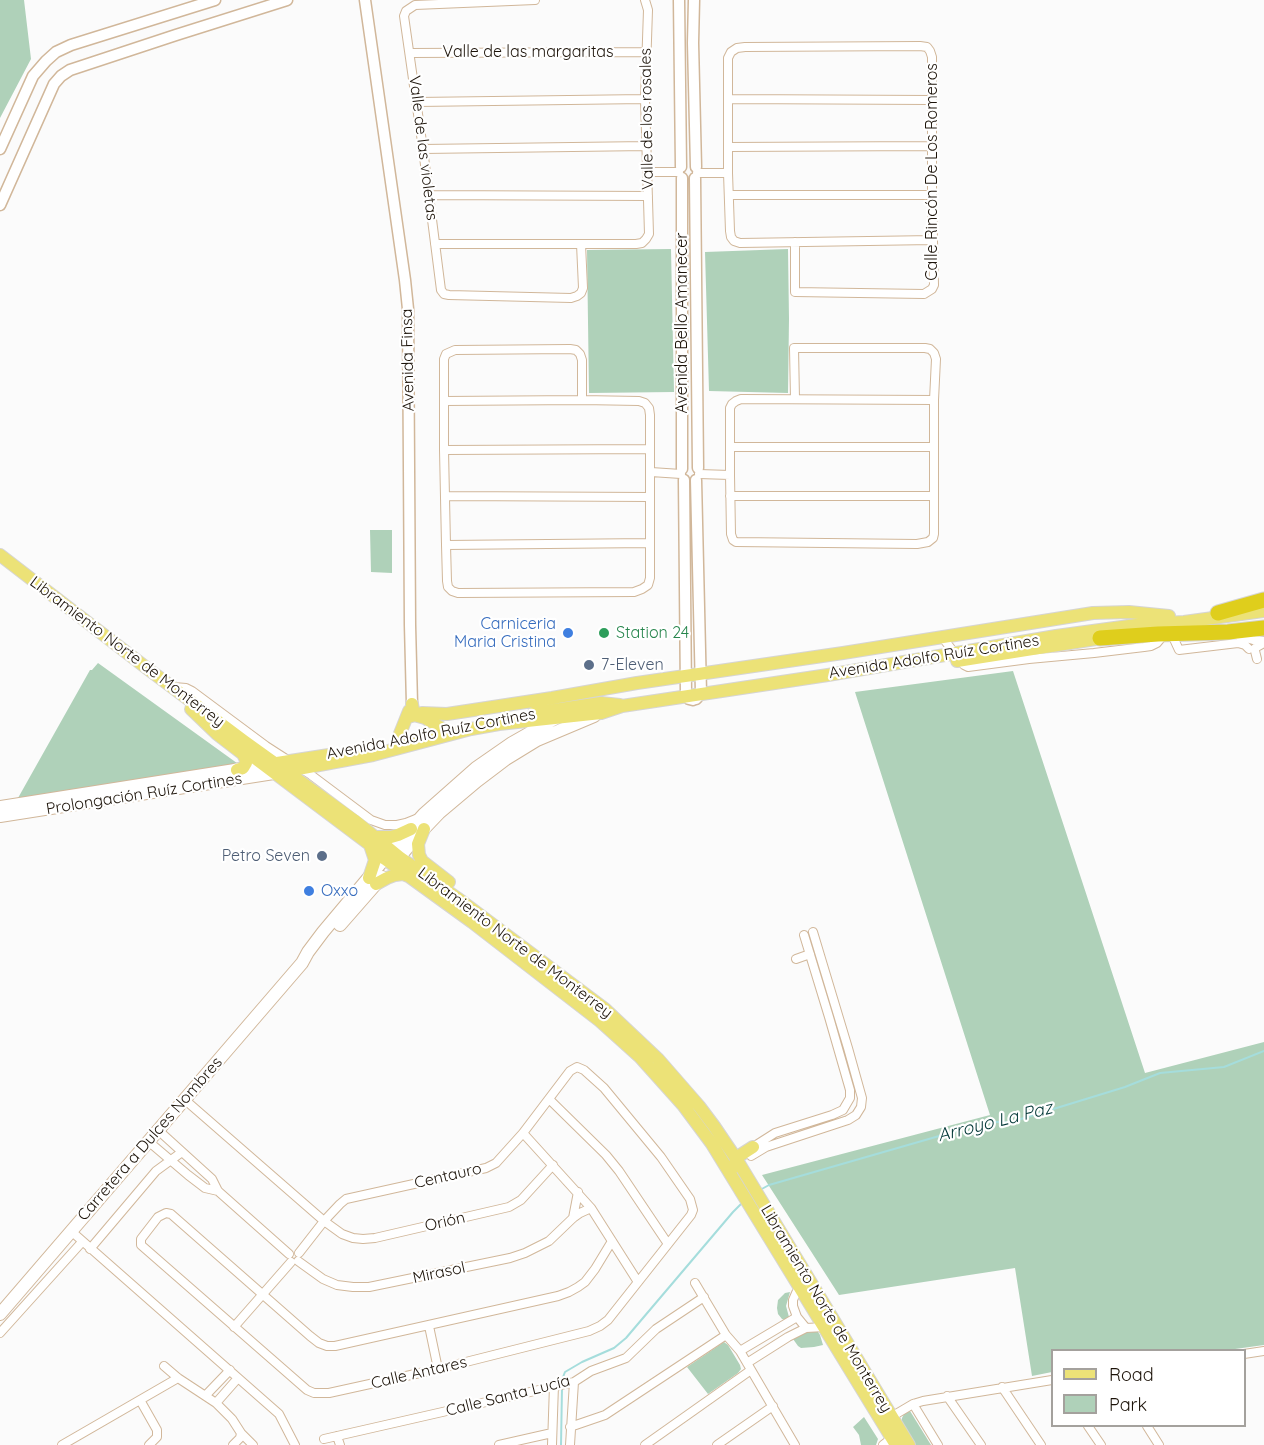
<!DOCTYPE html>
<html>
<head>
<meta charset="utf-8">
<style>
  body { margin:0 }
  #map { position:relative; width:1264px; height:1445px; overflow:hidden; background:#fbfbfb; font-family:Quicksand,sans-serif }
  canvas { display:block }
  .legend { position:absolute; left:1051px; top:1349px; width:195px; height:78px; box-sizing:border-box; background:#fff; border:2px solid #a4a19d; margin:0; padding:8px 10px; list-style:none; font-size:18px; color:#1c1309 }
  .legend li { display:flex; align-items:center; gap:12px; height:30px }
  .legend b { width:30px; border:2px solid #a4a19d }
</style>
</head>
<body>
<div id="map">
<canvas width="1264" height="1445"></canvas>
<ul class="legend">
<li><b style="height:8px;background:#ece277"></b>Road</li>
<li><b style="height:16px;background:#afd1b9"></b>Park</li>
</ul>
</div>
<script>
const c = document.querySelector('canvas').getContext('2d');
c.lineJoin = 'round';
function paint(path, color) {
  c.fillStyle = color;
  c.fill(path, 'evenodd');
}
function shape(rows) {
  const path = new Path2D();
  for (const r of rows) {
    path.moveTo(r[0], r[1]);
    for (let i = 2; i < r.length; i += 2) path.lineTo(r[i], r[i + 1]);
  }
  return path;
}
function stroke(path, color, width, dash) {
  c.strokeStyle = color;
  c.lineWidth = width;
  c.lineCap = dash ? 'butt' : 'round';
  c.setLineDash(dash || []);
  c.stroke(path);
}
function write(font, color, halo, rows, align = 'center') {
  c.font = font + ' Quicksand,sans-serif';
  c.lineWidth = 4.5;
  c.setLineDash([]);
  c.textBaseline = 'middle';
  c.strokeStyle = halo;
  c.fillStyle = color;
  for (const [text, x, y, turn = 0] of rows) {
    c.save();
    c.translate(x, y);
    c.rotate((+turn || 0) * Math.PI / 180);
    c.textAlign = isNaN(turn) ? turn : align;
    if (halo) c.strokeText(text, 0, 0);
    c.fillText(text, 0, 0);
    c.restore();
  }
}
paint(shape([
  [0,0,24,0,31,59,0,118],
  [671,249,674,392,589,393,587,250],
  [788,249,789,319,788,393,709,391,705,252],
  [370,530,392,530,392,573,371,572],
  [98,663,241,766,18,798,90,670,92,670],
  [1013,671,1145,1073,1264,1042,1264,1345,1228,1350,1052,1350,1052,1372,1032,1376,1015,1268,839,1295,762,1175,990,1115,855,692],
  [790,1292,786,1306,789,1317,785,1320,782,1319,778,1314,777,1308,778,1300,785,1293],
  [805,1330,818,1332,820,1335,823,1345,814,1347,801,1348,798,1346,793,1339],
  [724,1342,728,1345,740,1365,741,1369,738,1373,708,1394,687,1367],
  [910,1411,931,1445,915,1445,902,1424,902,1418,904,1414],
  [864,1417,878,1439,876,1445,861,1445,859,1435,853,1427]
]), '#afd1b9');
stroke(shape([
  [760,1190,769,1185,967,1128,990,1122,1011,1122,1125,1087,1160,1073,1224,1067,1264,1051],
  [562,1383,563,1377,565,1372,582,1362,614,1348,626,1338,733,1212,741,1204],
  [561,1445,562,1388]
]), '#a5dddc', 2);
const minor = shape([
  [535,0,415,5,406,11,404,16,423,149,441,290,444,294,449,295,571,298,577,296,581,293,583,288,581,244],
  [410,53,646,52],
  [728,99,931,100],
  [417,102,645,99],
  [728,147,931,146],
  [423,149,647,146],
  [648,172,679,172],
  [697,173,728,173],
  [429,195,648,196],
  [729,195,932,195],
  [795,242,795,292,924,294,932,289,934,285,932,195,932,57,930,51,927,47,920,46,745,47,737,48,731,52,728,58,728,173,730,231,731,237,734,241,740,243,933,240],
  [435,244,636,244,642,243,646,239,649,234,645,99,648,10,645,0],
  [795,399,794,348,925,348,930,349,934,353,936,359,934,400,934,534,933,538,928,542,917,544,736,542,733,540,731,534,730,475,730,408,732,404,736,401,741,399,934,400],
  [444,401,582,400,639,401,645,403,649,408,650,415,650,578,648,585,642,589,634,592,458,593,452,591,448,587,447,581,446,545,444,450,444,359,446,354,455,350,570,349,576,350,580,354,582,360,582,400],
  [730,447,934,447],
  [444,450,650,449],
  [651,472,681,474],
  [699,474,730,475],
  [445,496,650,497],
  [730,496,934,496],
  [446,545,650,543],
  [1237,635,1253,640,1264,641],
  [942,637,964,665,968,667,1029,659,1094,653,1144,647,1151,646,1157,643,1162,637,1168,636,1173,637,1179,650,1238,643,1245,645,1249,649],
  [1257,659,1255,651,1255,648,1264,643],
  [174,687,186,688,192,691,266,746,311,775,371,820,385,825,397,825,406,823,416,819],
  [796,959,810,954],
  [184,1099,324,1221,342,1234,353,1238,363,1239,375,1238,509,1207,521,1200,553,1165],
  [549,1099,606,1155,619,1171,668,1244],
  [158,1130,212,1179,218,1191,289,1254],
  [523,1133,591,1208,638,1282],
  [148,1141,188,1175,205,1188,218,1191],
  [753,1147,775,1133,832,1115,843,1110,850,1098,850,1090,829,1017,804,935],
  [751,1156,766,1147,848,1120,856,1115,861,1107,862,1098,848,1048,813,932],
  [573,1218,578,1192],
  [71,1231,279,1414,295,1445],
  [90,1249,156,1171,182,1152],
  [299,1253,324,1221,340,1204,346,1199,486,1168,496,1163,523,1133,570,1071,577,1067,584,1070,604,1088,661,1157,690,1199,693,1210,691,1215,608,1320,600,1326,589,1331,438,1369,329,1393,314,1393,307,1390,141,1245,141,1239,158,1217,166,1213,171,1214,310,1336,319,1343,327,1346,335,1346,558,1296,569,1292,578,1287,585,1282,595,1269,612,1241],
  [298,1261,323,1279,337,1285,353,1287,369,1287,510,1258,525,1253,549,1241,573,1218,580,1213,591,1208],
  [695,1283,726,1335,740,1351,795,1445],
  [805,1288,799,1289,796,1293,793,1300,793,1306,797,1317,806,1328,824,1327,827,1326],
  [429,1326,438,1369],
  [234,1327,291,1262],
  [0,1333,82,1242],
  [740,1351,797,1317],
  [1244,1354,1264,1351],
  [747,1363,788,1337,806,1328],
  [164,1366,178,1378,216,1403,232,1419,241,1433,240,1438,233,1445],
  [1002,1387,1041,1445],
  [206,1395,230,1370],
  [947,1396,981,1445],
  [140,1400,157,1430,157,1437,149,1445],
  [216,1403,238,1378],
  [913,1404,938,1445],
  [891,1417,913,1404,923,1401,1052,1380],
  [1088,1426,1101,1445],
  [1147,1426,1159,1445],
  [570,1427,605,1415,726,1335],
  [241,1433,253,1445],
  [337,1436,340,1445],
  [324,1439,574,1382,591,1371,626,1358,656,1329,704,1297],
  [62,1445,178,1378],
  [499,1445,552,1433],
  [552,1445,554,1385],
  [570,1445,574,1382],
  [645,1445,751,1370],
  [717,1445,773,1406],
  [883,1445,896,1435]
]);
const tertiary = shape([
  [365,0,405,280,408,309,410,625,412,704],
  [679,0,681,167],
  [694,0,693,43,696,167],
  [0,149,33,76,46,61,56,52,71,45,215,0],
  [695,178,698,468],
  [0,205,54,84,61,76,70,70,176,35,287,0],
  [682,469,682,178],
  [684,480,686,695,689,699,693,700],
  [696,699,701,693,696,480]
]);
const secondary = shape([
  [0,807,273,764],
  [0,816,280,772],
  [394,864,416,837,439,813,477,781,506,759,537,740,594,716],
  [340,925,382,877],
  [0,1314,302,963,308,952,323,932,391,851,424,814,476,768,512,743,556,718]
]);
const primary = shape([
  [0,555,148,669,244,741,354,820,399,857,464,903,605,1009,658,1059,699,1106,714,1126,737,1160,909,1445],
  [957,661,1108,637],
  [412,704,414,715,425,718,443,729],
  [191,709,217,734,243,754,246,760,246,763,243,768,237,770],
  [534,713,601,703,620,705],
  [408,717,422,713,447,714,552,698,637,683,843,653,1093,613,1129,612,1169,616],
  [397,741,409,711],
  [244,750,369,844,385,859,472,922,600,1021,640,1057,683,1105,712,1144,896,1445],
  [277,763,329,755],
  [287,771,373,755,471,729,499,724,601,713,622,706,828,675,1056,636,1144,624,1184,622,1264,611],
  [424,829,418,844,419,855,422,861,449,882],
  [375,837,391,837,398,835,411,829],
  [369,878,375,860,370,845],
  [376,884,387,878,395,875,403,874,408,876],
  [734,1167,735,1163,739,1156,753,1147]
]);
const motorway = shape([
  [1218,613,1264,600],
  [1100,638,1158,634,1228,632,1264,628]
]);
stroke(minor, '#d1b79a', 10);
stroke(tertiary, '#d1b79a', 13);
stroke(secondary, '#d1b79a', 14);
stroke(primary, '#d6d5d3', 14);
stroke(motorway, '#d6d5d3', 17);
stroke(minor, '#fff', 8);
stroke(tertiary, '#fff', 10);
stroke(secondary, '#fff', 12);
stroke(primary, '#ece277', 12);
stroke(motorway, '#dfce1c', 15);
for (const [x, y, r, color] of [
  [568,633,6,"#3f7fe0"],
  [604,633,6,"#2e9e5b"],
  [589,665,6,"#5c6f8a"],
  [322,856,6,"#5c6f8a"],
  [309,891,6,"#3f7fe0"]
]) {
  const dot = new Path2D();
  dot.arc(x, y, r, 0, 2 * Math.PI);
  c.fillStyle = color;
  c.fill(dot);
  stroke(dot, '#fff', 2);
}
write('16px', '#1c1309', '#fff', [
  ["Valle de las margaritas",528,52],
  ["Valle de los rosales",647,119,-91],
  ["Valle de las violetas",423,148,83],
  ["Calle Rincón De Los Romeros",932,172,-90],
  ["Avenida Bello Amanecer",682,323,-90],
  ["Avenida Finsa",408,360,-91],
  ["Libramiento Norte de Monterrey",127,652,37],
  ["Avenida Adolfo Ruíz Cortines",934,657,-9],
  ["Avenida Adolfo Ruíz Cortines",431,734,-11],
  ["Prolongación Ruíz Cortines",144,794,-9],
  ["Libramiento Norte de Monterrey",515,943,37],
  ["Carretera a Dulces Nombres",150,1139,-49],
  ["Centauro",448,1176,-13],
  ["Orión",445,1222,-13],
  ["Mirasol",439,1273,-12],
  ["Libramiento Norte de Monterrey",826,1309,59],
  ["Calle Antares",419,1373,-13],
  ["Calle Santa Lucía",508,1396,-14]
]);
write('16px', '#366cbe', '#fff', [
  ["Carniceria",556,624],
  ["Maria Cristina",556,642],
  ["Oxxo",321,891,"left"]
], 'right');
write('16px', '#27864d', '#fff', [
  ["Station 24",616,633]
], 'left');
write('16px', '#4e5e75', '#fff', [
  ["7-Eleven",601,665],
  ["Petro Seven",310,856,"right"]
], 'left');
write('italic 18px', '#003636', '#fff', [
  ["Arroyo La Paz",995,1122,-14]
]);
</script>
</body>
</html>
